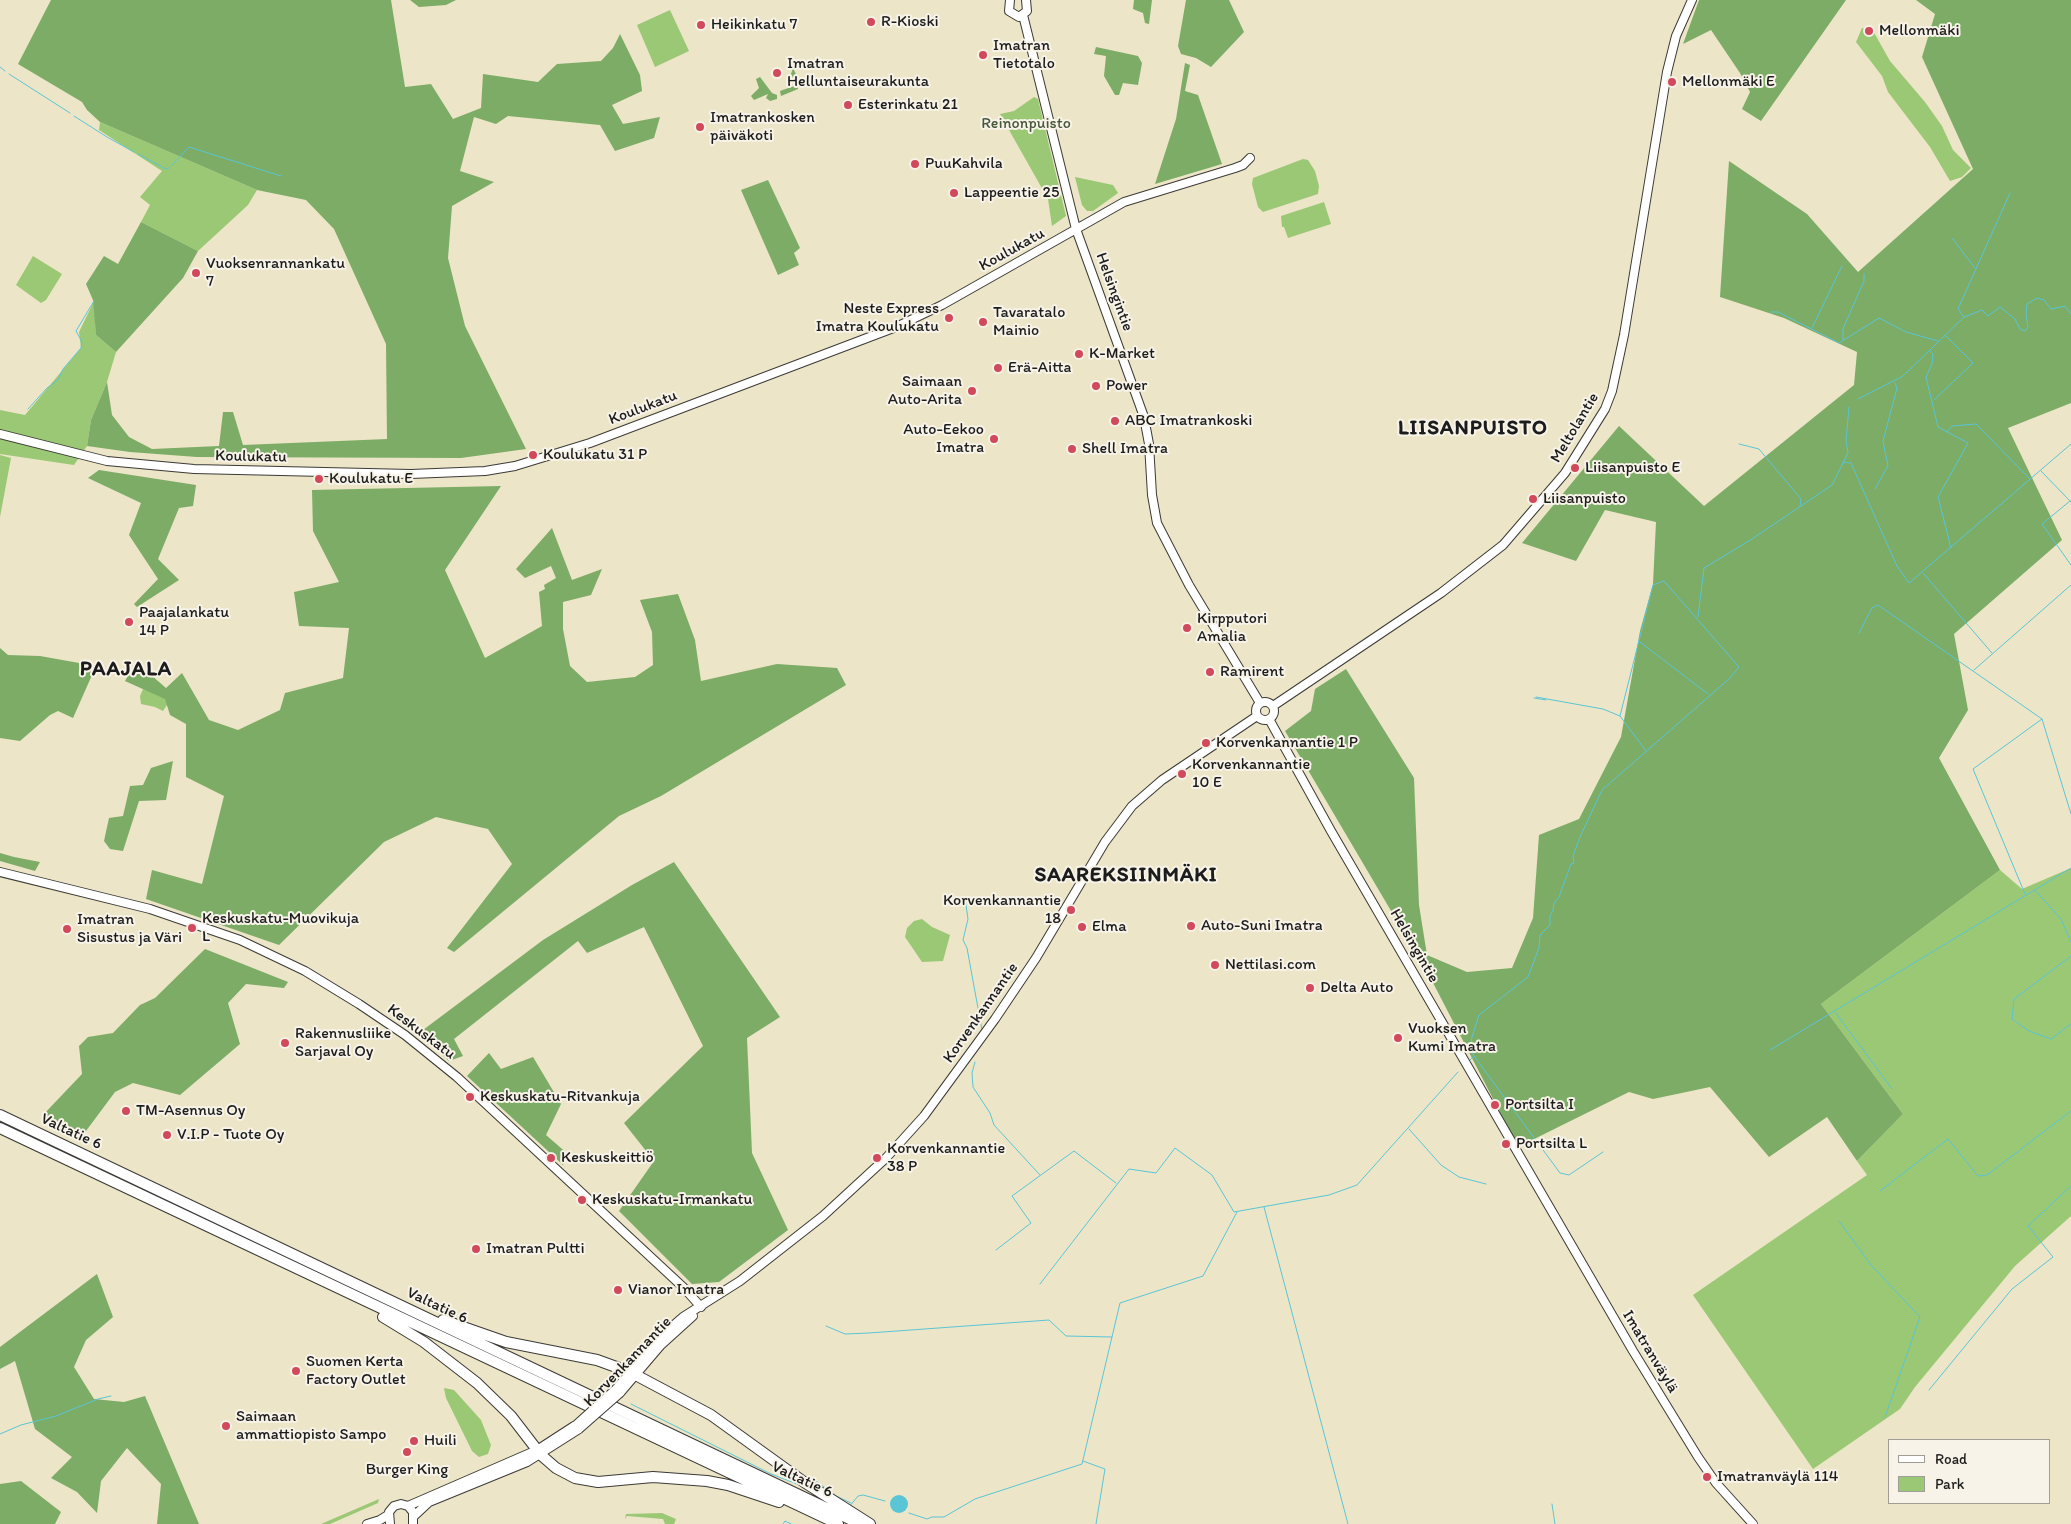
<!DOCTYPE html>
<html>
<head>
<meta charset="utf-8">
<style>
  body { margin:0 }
  #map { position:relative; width:2071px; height:1524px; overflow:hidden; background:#ece5c7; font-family:Itim,sans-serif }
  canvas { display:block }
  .legend { position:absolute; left:1888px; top:1439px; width:162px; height:65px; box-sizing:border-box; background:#f7f3e8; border:1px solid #9f9d96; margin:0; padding:6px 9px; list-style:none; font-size:15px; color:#1c1c1c }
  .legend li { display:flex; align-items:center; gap:10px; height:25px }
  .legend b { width:25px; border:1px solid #9f9d96 }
</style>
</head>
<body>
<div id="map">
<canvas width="2071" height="1524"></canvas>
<ul class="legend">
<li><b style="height:6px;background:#fff"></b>Road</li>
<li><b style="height:14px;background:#9bc875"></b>Park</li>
</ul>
</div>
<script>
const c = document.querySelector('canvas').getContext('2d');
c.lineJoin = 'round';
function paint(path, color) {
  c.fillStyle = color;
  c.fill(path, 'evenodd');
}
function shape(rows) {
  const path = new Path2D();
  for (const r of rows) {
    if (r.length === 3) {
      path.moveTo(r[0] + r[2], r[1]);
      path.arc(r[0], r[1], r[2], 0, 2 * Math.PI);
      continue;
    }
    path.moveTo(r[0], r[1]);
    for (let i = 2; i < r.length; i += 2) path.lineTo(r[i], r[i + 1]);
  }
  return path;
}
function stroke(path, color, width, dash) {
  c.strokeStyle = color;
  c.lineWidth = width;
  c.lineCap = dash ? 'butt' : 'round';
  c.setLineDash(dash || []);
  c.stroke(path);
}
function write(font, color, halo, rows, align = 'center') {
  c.font = font + ' Itim,sans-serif';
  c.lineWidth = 4;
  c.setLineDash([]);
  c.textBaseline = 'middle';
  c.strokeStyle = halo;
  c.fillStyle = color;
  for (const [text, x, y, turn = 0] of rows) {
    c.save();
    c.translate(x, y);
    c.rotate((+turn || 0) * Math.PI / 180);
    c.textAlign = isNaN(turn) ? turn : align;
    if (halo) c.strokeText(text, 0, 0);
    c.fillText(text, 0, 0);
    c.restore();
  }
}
paint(shape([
  [670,10,689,51,655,67,637,25],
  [1862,28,1872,29,1890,61,1925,102,1942,126,1953,150,1971,168,1962,177,1950,181,1930,147,1888,92,1882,76,1856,42],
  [1034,97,1038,99,1066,216,1052,226,1048,199,1000,114,1014,111],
  [100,122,257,190,248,205,198,251,141,222,150,205,140,197,162,171,99,130],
  [1303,159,1308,160,1315,171,1319,186,1318,194,1263,212,1258,207,1252,184,1253,178],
  [1075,177,1113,185,1118,193,1093,211,1087,211,1082,205],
  [1324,202,1331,224,1288,238,1284,227,1282,227,1281,216],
  [33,256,62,274,46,300,41,303,16,285],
  [94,301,96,335,116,352,107,382,91,420,87,446,74,465,0,454,0,410,25,415,81,348,79,332],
  [0,455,11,458,0,517],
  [143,689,171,699,163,711,155,707,141,704,140,696],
  [2071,868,2071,1216,2015,1266,1915,1387,1900,1409,1813,1469,1693,1295,1867,1175,1857,1161,1903,1114,1821,1004,2000,870,2022,889],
  [922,919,932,927,950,935,943,961,922,962,905,937,907,928,914,921],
  [444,1388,454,1390,481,1420,491,1445,488,1454,479,1457,472,1451,446,1398],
  [379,1499,378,1503,330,1524,321,1524],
  [662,1513,676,1519,674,1524,665,1524,663,1519,627,1516,625,1519,626,1514]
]), '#9bc875');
paint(shape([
  [51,0,391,0,405,87,431,84,453,119,481,108,483,74,538,82,557,64,601,61,613,48,620,34,640,75,642,91,612,105,623,124,660,117,654,138,615,151,600,125,508,116,496,124,474,117,460,171,494,182,452,206,448,258,465,326,526,449,461,458,197,457,130,452,87,446,91,420,107,382,112,415,129,437,152,449,219,446,223,412,233,412,243,445,387,439,386,344,334,229,306,200,257,190,100,122,87,110,82,102,18,64],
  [410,0,456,0,446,5,419,7],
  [1134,0,1152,0,1149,24,1145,23,1143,13,1133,9],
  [1186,0,1229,0,1244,32,1211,67,1196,58,1181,54,1178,46],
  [1699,0,1846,0,1761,121,1742,109,1750,92,1740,73,1711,30,1683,44],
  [1916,0,2071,0,2071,403,2008,428,2062,540,1954,634,1968,710,1939,758,2000,870,1821,1004,1903,1114,1857,1161,1827,1117,1769,1157,1710,1087,1653,1099,1629,1092,1518,1147,1430,977,1285,731,1311,711,1315,689,1346,669,1414,778,1419,905,1427,955,1467,972,1512,968,1533,918,1539,835,1579,819,1621,737,1640,631,1653,584,1656,522,1605,510,1576,561,1522,543,1619,426,1704,506,1854,385,1857,352,1784,318,1720,297,1729,161,1807,214,1858,272,1973,169,1922,57,1935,14],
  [1096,47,1138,56,1142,63,1138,85,1123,83,1119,95,1115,95,1104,76,1106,56,1094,54],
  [1185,63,1190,65,1185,91,1198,95,1222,164,1155,184,1176,119],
  [793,68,801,85,798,85,798,89,781,96,780,91,797,85,791,74],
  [760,77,772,93,777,95,777,99,770,101,766,98,768,94,754,100,751,96,759,88,756,79],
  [768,180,800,248,794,253,799,265,778,275,741,190],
  [141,222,198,251,183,278,116,352,96,335,93,300,86,284,104,256,118,264],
  [99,470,196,485,193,506,179,508,158,559,179,580,137,607,134,604,158,579,129,535,141,503,88,478],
  [501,486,445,570,485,658,542,626,539,592,545,589,544,585,556,578,551,566,525,578,516,569,552,528,572,580,602,569,591,595,563,602,563,629,570,666,587,682,635,677,653,665,652,632,640,600,678,594,695,640,701,681,777,664,837,668,846,685,661,796,619,816,454,952,447,948,512,864,488,829,436,817,384,842,279,945,146,899,152,870,202,884,224,796,186,777,186,724,170,715,165,699,125,681,136,662,166,688,182,673,209,720,238,730,280,710,285,693,343,678,349,628,299,626,294,592,339,582,313,531,312,490],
  [0,648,8,655,40,656,96,666,73,718,58,711,50,715,20,741,0,738],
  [173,761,166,800,139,801,123,851,110,849,104,841,109,818,123,816,130,786,143,785,151,768],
  [0,853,14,857,40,862,35,871,0,861],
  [674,862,780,1017,747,1038,752,1153,788,1230,719,1282,692,1284,619,1211,654,1161,624,1123,703,1046,644,927,587,953,578,941,454,1039,463,1056,449,1061,419,1033,543,940,632,885],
  [205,949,288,982,284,988,246,984,228,1003,240,1044,180,1095,133,1083,115,1092,83,1135,43,1115,82,1074,79,1046,88,1037,113,1033,140,1005,155,998],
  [489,1053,501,1069,533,1057,561,1104,546,1135,569,1155,563,1165,467,1076],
  [97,1274,113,1317,86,1340,74,1367,94,1399,124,1402,145,1396,199,1524,157,1524,161,1484,127,1448,101,1481,97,1513,77,1492,51,1478,72,1457,35,1429,15,1361,0,1369,0,1347],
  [21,1481,61,1512,55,1524,0,1524,0,1484]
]), '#7cac66');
paint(shape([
  [899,1504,9]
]), '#5ac5d5');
stroke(shape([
  [0,67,5,71],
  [9,74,70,113],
  [74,116,107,137,134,152],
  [138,154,166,169,169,168],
  [171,166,189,147,281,176],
  [1952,238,1975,268],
  [1771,312,1778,312,1839,343,1879,318,1906,332,1938,341],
  [1964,317,1958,309,2010,193],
  [1812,328,1842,266],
  [1843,340,1843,329,1864,281,1864,274],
  [1930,351,1933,354,1932,364,1926,377,1938,427,1968,443,1938,497,1951,548],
  [1858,399,1903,376,1964,317,1982,310,1988,316,2000,307,2015,319,2020,329,2025,331,2028,327,2026,314,2027,304,2037,298,2044,300,2051,309,2065,306,2071,314],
  [1934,400,1973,363,1946,336],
  [28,409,47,388,58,380,63,369,81,348,82,342,76,331,94,301],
  [1947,432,1952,426,1976,424,2030,479],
  [1739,444,1759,449,1801,499,1800,506],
  [1843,462,1851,463,1897,566,1909,583,2071,444],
  [2041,471,2071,502],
  [1875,489,1888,466,1883,441,1897,388,1895,383],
  [2070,501,2042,524,2071,565],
  [1923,573,1992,653],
  [1698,617,1704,568,1752,539,1832,485,1848,453,1846,441,1849,407],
  [1859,633,1872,608,1878,605,2042,719,2071,814],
  [1640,642,1708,694],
  [1974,670,2071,585],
  [1536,697,1603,709,1620,716,1646,751],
  [1534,698,1546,700],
  [2035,890,2061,919,2071,942],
  [2025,894,1973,769,2042,719],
  [965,898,968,919,963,940,967,948,982,1030],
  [2071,956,2014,999,2012,1019,2029,1031,2051,1039,2071,1024],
  [1835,1012,1892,1089],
  [1770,1050,2071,868],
  [1470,1060,1473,1057],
  [975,1062,972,1073,973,1087,990,1113,994,1125,1040,1175],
  [1409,1129,1441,1165,1459,1177,1486,1184],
  [1603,1152,1569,1175,1560,1173,1474,1056,1470,1049,1472,1037,1479,1015,1528,977,1539,948,1540,935,1550,925,1550,916,1553,910,1554,903,1559,897,1571,864,1574,863,1573,856,1580,837,1602,790,1730,678,1739,667,1664,581,1653,585,1620,716],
  [1880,1191,1948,1139,1978,1176,1987,1175,2071,1111],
  [1264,1207,1348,1524],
  [1839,1221,1871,1265,1920,1317,1885,1417],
  [996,1250,1031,1223,1012,1196,1074,1151,1116,1183],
  [1040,1284,1129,1169,1156,1173,1175,1148,1212,1175,1234,1212,1329,1195,1357,1185,1458,1072],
  [826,1326,845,1334,869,1333,1049,1320,1066,1336,1112,1337],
  [1929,1390,2012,1289,2053,1257,2028,1226,2071,1186],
  [631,1404,771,1474,805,1487],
  [0,1434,21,1425,56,1416,98,1399,111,1396],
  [1083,1461,1105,1469,1096,1524],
  [807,1480,812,1478,836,1496,851,1503],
  [1552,1504,1555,1524],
  [849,1507,858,1496,863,1495,885,1501],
  [909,1513,927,1519,932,1517,944,1517,975,1499,1082,1464,1120,1303,1203,1276,1237,1212],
  [783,1524,785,1521,791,1524]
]), '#5ac5d5', 1);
const secondary = shape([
  [1010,0,1009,11,1019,17,1027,11,1026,0],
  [1023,15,1076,229,1144,417,1149,444,1152,495,1157,523,1189,585,1260,703],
  [0,434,107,461,194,469,411,474,485,471,515,466,590,443,896,327,942,305,1124,202,1235,168,1243,165,1250,158],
  [1265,711,9],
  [1273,706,1441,593,1503,545,1565,473,1605,409,1612,391,1624,335,1667,72,1676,36,1692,0],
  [1269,719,1331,831,1633,1351,1698,1457,1716,1483,1753,1524],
  [0,872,150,909,240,940,305,971,359,1004,405,1035,457,1077,684,1288,701,1307],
  [616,1389,668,1330,683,1317,740,1281,823,1216,886,1158,924,1116,995,1019,1036,958,1105,842,1132,806,1162,780,1257,716],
  [620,1393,661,1345,693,1316],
  [408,1506,537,1450,574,1426],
  [414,1516,429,1502,527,1462,579,1429],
  [367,1524,380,1520,388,1515],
  [390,1524,389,1512,394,1506,401,1504,408,1506,413,1512,413,1524]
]);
const highway = shape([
  [0,1115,860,1524],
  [0,1128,838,1524],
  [383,1317,424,1342,477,1383,511,1416,541,1455,556,1468,575,1478,598,1482,653,1477,707,1481,728,1485,779,1502],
  [443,1320,506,1342,597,1360,630,1372,711,1415,804,1482,870,1524]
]);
stroke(secondary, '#3b3a36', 10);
stroke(highway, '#3b3a36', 12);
stroke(secondary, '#fff', 8);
stroke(highway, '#fff', 10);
const secondaryBridge = shape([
  [576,1425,616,1389],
  [579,1429,620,1393]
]);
stroke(secondaryBridge, '#3b3a36', 10, []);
stroke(secondaryBridge, '#fff', 8);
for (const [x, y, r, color] of [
  [871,22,5,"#d1495b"],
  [701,25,5,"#d1495b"],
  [1869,31,5,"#d1495b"],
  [983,55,5,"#d1495b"],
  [777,73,5,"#d1495b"],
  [1672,82,5,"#d1495b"],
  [848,105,5,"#d1495b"],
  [700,127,5,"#d1495b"],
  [915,164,5,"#d1495b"],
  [954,193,5,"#d1495b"],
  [196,273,5,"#d1495b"],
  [949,318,5,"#d1495b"],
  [983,322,5,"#d1495b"],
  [1079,354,5,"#d1495b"],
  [998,368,5,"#d1495b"],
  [1096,386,5,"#d1495b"],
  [972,391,5,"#d1495b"],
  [1115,421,5,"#d1495b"],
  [994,439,5,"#d1495b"],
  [1072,449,5,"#d1495b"],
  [533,455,5,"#d1495b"],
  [1575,468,5,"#d1495b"],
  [319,479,5,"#d1495b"],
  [1533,499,5,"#d1495b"],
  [129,622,5,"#d1495b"],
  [1187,628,5,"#d1495b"],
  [1210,672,5,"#d1495b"],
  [1206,743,5,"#d1495b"],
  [1182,774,5,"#d1495b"],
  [1071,910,5,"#d1495b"],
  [1191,926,5,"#d1495b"],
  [1082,927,5,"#d1495b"],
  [192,928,5,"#d1495b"],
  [67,929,5,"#d1495b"],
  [1215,965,5,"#d1495b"],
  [1310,988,5,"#d1495b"],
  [1398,1038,5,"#d1495b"],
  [285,1043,5,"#d1495b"],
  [470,1097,5,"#d1495b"],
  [1495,1105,5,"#d1495b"],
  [126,1111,5,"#d1495b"],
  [167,1135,5,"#d1495b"],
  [1506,1144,5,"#d1495b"],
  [551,1158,5,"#d1495b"],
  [877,1158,5,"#d1495b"],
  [582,1200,5,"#d1495b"],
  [476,1249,5,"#d1495b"],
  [618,1290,5,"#d1495b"],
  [296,1371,5,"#d1495b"],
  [226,1426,5,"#d1495b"],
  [414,1441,5,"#d1495b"],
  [407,1452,5,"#d1495b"],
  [1707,1477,5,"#d1495b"]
]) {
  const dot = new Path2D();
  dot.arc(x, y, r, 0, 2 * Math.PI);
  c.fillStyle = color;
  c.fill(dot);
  stroke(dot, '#f7f3e8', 2);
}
write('16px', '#1c1c1c', '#f7f3e8', [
  ["R-Kioski",881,22],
  ["Heikinkatu 7",711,25],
  ["Mellonmäki",1879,31],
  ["Imatran",993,46],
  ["Tietotalo",993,64],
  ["Imatran",787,64],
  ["Helluntaiseurakunta",787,82],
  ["Mellonmäki E",1682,82],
  ["Esterinkatu 21",858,105],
  ["Imatrankosken",710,118],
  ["päiväkoti",710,136],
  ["PuuKahvila",925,164],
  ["Lappeentie 25",964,193],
  ["Vuoksenrannankatu",206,264],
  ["7",206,282],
  ["Neste Express",939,309,"right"],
  ["Imatra Koulukatu",939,327,"right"],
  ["Tavaratalo",993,313],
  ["Mainio",993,331],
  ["K-Market",1089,354],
  ["Erä-Aitta",1008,368],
  ["Saimaan",962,382,"right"],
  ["Auto-Arita",962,400,"right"],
  ["Power",1106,386],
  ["ABC Imatrankoski",1125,421],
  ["Auto-Eekoo",984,430,"right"],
  ["Imatra",984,448,"right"],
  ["Shell Imatra",1082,449],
  ["Koulukatu 31 P",543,455],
  ["Liisanpuisto E",1585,468],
  ["Koulukatu E",329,479],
  ["Liisanpuisto",1543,499],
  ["Paajalankatu",139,613],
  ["14 P",139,631],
  ["Kirpputori",1197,619],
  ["Amalia",1197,637],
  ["Ramirent",1220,672],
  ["Korvenkannantie 1 P",1216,743],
  ["Korvenkannantie",1192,765],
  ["10 E",1192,783],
  ["Korvenkannantie",1061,901,"right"],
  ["18",1061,919,"right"],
  ["Keskuskatu-Muovikuja",202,919],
  ["L",202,937],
  ["Imatran",77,920],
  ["Sisustus ja Väri",77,938],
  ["Auto-Suni Imatra",1201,926],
  ["Elma",1092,927],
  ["Nettilasi.com",1225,965],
  ["Delta Auto",1320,988],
  ["Vuoksen",1408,1029],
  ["Kumi Imatra",1408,1047],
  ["Rakennusliike",295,1034],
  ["Sarjaval Oy",295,1052],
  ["Keskuskatu-Ritvankuja",480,1097],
  ["Portsilta I",1505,1105],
  ["TM-Asennus Oy",136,1111],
  ["V.I.P - Tuote Oy",177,1135],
  ["Portsilta L",1516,1144],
  ["Korvenkannantie",887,1149],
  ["38 P",887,1167],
  ["Keskuskeittiö",561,1158],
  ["Keskuskatu-Irmankatu",592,1200],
  ["Imatran Pultti",486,1249],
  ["Vianor Imatra",628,1290],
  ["Suomen Kerta",306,1362],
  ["Factory Outlet",306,1380],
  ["Saimaan",236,1417],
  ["ammattiopisto Sampo",236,1435],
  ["Huili",424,1441],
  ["Burger King",407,1470,"center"],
  ["Imatranväylä 114",1717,1477]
], 'left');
write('16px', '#48583b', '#f7f3e8', [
  ["Reinonpuisto",1026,124]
]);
write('16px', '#1c1c1c', '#f7f3e8', [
  ["Koulukatu",1012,250,-29],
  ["Helsingintie",1114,292,70],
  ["Koulukatu",643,408,-21],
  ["Meltolantie",1575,428,-59],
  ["Koulukatu",251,457,1],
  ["Helsingintie",1414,946,60],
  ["Korvenkannantie",981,1013,-55],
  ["Keskuskatu",421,1032,37],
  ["Valtatie 6",71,1132,25],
  ["Valtatie 6",437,1306,25],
  ["Imatranväylä",1650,1352,59],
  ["Korvenkannantie",628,1362,-46],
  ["Valtatie 6",802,1480,25]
]);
c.letterSpacing = '1px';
write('bold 21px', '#1c1c1c', '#f7f3e8', [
  ["LIISANPUISTO",1473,429],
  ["PAAJALA",126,670],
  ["SAAREKSIINMÄKI",1126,876]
]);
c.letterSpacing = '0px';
</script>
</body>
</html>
